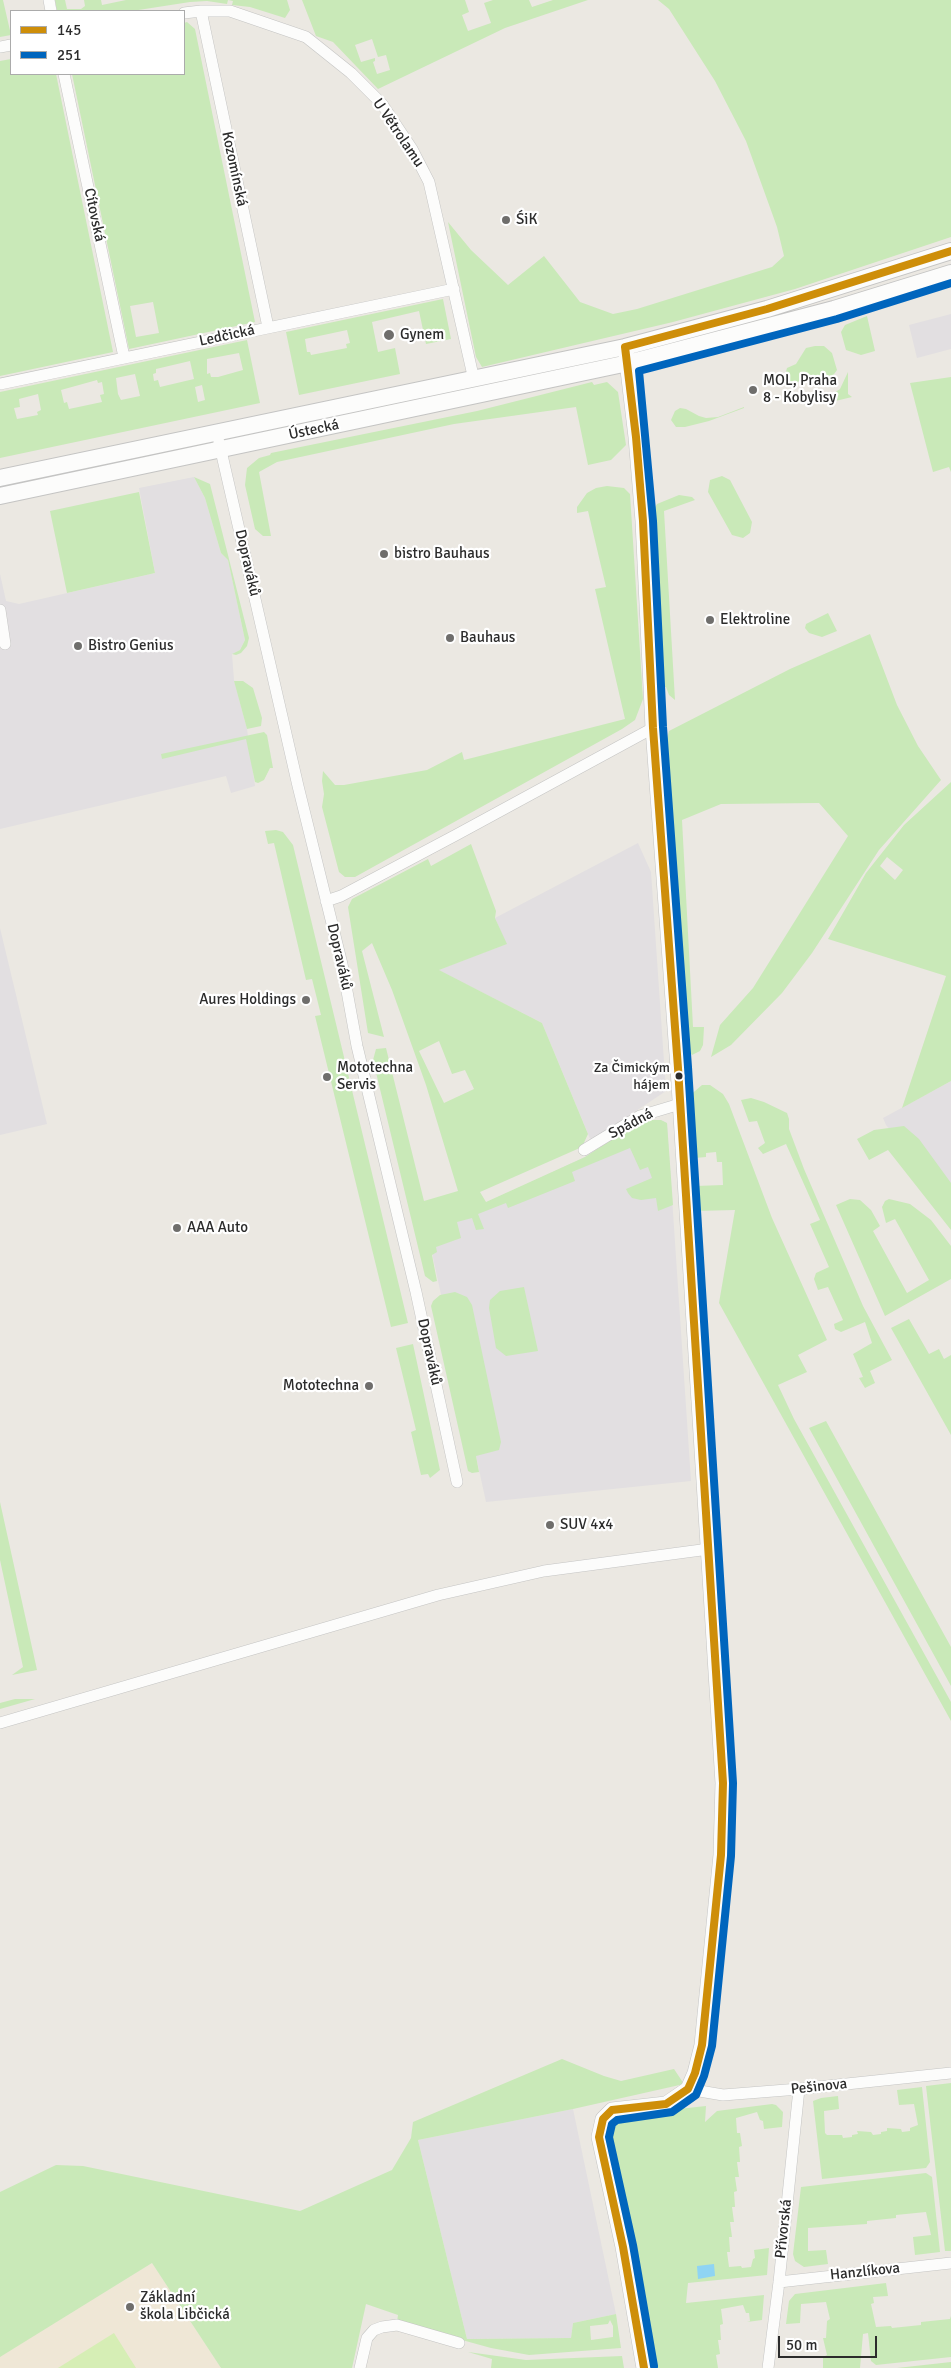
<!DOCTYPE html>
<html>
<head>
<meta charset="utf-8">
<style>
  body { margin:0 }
  #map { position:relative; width:951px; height:2368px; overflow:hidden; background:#ebe8e2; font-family:Signika,sans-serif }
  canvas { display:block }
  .legend { position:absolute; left:10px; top:10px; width:175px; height:65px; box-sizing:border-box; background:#fff; border:1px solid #ababab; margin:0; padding:6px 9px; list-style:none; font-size:15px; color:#2c2c2c }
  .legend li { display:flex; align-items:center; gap:10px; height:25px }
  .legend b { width:25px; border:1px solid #ababab }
  .scale { position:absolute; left:778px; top:2336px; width:99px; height:22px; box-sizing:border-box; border:2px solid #2c2c2c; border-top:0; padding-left:6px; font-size:15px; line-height:18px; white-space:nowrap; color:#2c2c2c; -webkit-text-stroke:4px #fff; paint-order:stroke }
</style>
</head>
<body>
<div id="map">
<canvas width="951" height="2368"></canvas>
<ul class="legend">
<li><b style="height:6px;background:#ce8e09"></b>145</li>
<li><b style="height:6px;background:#0065bd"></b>251</li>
</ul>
<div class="scale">50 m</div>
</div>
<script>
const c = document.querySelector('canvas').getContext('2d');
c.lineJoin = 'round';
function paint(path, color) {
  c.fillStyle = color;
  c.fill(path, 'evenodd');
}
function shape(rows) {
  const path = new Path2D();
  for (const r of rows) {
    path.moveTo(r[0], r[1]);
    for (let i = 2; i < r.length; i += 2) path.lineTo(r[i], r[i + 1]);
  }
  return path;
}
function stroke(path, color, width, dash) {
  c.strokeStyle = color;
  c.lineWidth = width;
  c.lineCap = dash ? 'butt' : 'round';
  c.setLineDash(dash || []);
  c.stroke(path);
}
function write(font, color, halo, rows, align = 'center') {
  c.font = font + ' Signika,sans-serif';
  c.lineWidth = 4.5;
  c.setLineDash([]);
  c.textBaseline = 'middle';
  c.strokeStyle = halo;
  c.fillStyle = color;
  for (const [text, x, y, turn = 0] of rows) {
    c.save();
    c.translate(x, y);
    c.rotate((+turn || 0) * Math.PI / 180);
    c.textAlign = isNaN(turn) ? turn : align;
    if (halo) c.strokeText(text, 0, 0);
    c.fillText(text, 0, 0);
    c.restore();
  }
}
paint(shape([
  [951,314,951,349,917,358,909,325],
  [194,477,205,498,221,553,228,560,245,640,240,650,232,654,234,680,247,729,255,786,231,793,226,776,0,829,0,574,6,601,19,604,155,573,139,488],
  [638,843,651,872,666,1091,591,1141,542,1023,438,970,506,944,495,918],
  [0,928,47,1124,0,1135],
  [951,1081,951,1202,886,1125,883,1118],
  [642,1120,661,1120,667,1123,691,1481,486,1502,427,1230,585,1157],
  [573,2109,616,2314,573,2323,571,2338,467,2339,418,2140]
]), '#e2dfe1');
paint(shape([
  [152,2263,221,2368,0,2368,0,2356]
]), '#efe7d6');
paint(shape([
  [0,0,3,0,11,35,0,37],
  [55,0,65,0,67,9,81,9,85,6,84,0,101,0,102,5,126,0,228,0,227,4,207,1,190,2,132,11,57,11],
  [228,0,287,0,290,10,285,18,250,7,232,5,233,1],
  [302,0,465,0,469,12,462,15,468,31,491,23,484,3,493,0,529,0,532,7,553,0,588,0,505,28,378,89,333,42,316,36],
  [372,39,378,57,386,55,390,70,377,74,373,62,375,61,375,58,361,62,355,45],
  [658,0,951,0,951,237,795,289,673,322,482,367,476,357,448,222,471,250,508,285,544,256,580,302,613,314,637,309,772,267,784,256,777,227,746,141,715,81,669,9],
  [187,22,195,29,255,322,129,349,72,74,184,74,184,23],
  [153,302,159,333,136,337,130,306],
  [11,59,11,74,56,74,113,352,0,376,0,61],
  [443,299,451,339,426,344,419,311,372,322,378,352,395,348,400,374,299,395,286,332],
  [347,330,350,343,346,344,347,348,311,355,310,352,307,352,305,339],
  [867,316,875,351,861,355,846,350,841,332,845,325],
  [247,340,260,403,0,458,0,392],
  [239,353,243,370,218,377,211,377,210,373,207,374,207,359],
  [190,361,194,379,160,387,158,380,154,381,153,374,156,373,156,369],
  [135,374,140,396,121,400,118,394,116,378],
  [97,380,98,383,102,382,104,394,100,395,102,402,69,409,67,402,64,403,61,390],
  [202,385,205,400,198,402,195,387],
  [38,394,41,410,37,412,38,415,17,419,14,408,20,407,19,399],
  [815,346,824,346,832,353,837,370,832,377,801,379,794,386,788,386,785,375,787,368,796,364,806,348],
  [848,372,848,394,852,397,827,403,831,395,840,389],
  [951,377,951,472,949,467,933,472,910,383],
  [592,382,594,385,607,382,618,392,626,445,611,460,588,465,576,407,454,424,277,462,259,472,271,536,263,536,255,529,245,485,247,468,259,458,270,455,271,453,477,411],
  [744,407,744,408,709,421,685,427,676,427,671,420,675,411,680,408,686,409,699,416,706,418,718,417],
  [722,476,730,480,752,522,750,533,743,538,732,535,708,492,710,480],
  [194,477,210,484,249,638,247,646,241,653,236,655,232,654,240,650,245,640,228,560,221,553,205,498],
  [607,486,624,488,630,494,643,699,635,720,622,729,355,877,345,877,339,872,322,807,324,794,322,781,323,771,335,785,344,785,427,770,462,752,464,760,625,719,595,589,606,587,588,511,577,513,577,507,587,493,596,488],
  [139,492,155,573,67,593,50,511],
  [679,495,692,497,695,500,664,511,675,700,669,695,666,687,662,687,651,525,655,525,654,509,657,504],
  [828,613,837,631,822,637,809,633,805,628,806,624],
  [870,634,897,705,918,746,941,780,879,850,812,953,782,993,731,1045,711,1057,720,1025,753,988,848,836,819,803,721,804,682,820,693,1027,704,1027,703,1045,700,1051,692,1055,687,1048,666,743,669,731,790,669],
  [234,681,243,681,253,688,262,718,261,726,247,729],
  [264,732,267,735,273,768,270,768,264,780,258,783,255,782,246,739,162,759,161,754],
  [951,782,951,1081,902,1108,946,976,828,939,866,873,904,825],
  [887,857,903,870,895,880,880,866],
  [276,830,283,832,293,845,408,1323,391,1327,315,1016,321,1015,312,979,306,980,274,843,268,844,265,831],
  [471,844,496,911,495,918,507,944,439,970,542,1023,588,1134,582,1147,480,1192,486,1202,585,1157,642,1120,661,1120,667,1123,673,1205,658,1211,656,1198,641,1200,632,1198,628,1193,626,1189,652,1178,648,1167,640,1170,630,1148,572,1172,575,1181,508,1208,506,1203,478,1214,484,1229,476,1230,472,1218,457,1222,461,1238,436,1247,437,1252,432,1255,437,1281,433,1282,425,1276,373,1060,376,1049,386,1048,424,1201,458,1191,426,1085,392,990,372,943,362,951,384,1037,368,1033,348,907,352,899,428,859,431,866],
  [439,1041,452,1074,465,1070,474,1089,444,1103,419,1051],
  [702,1085,710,1085,723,1094,729,1104,772,1218,827,1340,798,1355,807,1372,778,1385,794,1419,951,1702,951,1721,719,1303,735,1210,695,1211,688,1097],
  [706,1153,716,1152,717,1162,722,1162,723,1185,696,1186,695,1158,706,1157],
  [751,1098,764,1102,787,1113,789,1119,789,1129,804,1169,863,1306,892,1360,870,1371,875,1383,865,1388,859,1378,863,1377,853,1354,872,1343,865,1322,841,1332,835,1329,834,1324,843,1320,828,1287,818,1290,814,1279,816,1273,829,1267,810,1224,820,1220,786,1144,763,1154,758,1148,765,1143,757,1121,749,1122,741,1100],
  [904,1126,919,1139,951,1183,951,1230,888,1150,869,1160,857,1139,874,1130],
  [850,1199,860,1200,871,1210,880,1226,873,1231,907,1293,929,1280,895,1219,886,1223,882,1207,885,1201,889,1199,910,1204,931,1220,951,1246,951,1279,885,1316,836,1205],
  [524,1287,538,1351,506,1356,496,1348,489,1308,490,1300,500,1291],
  [455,1292,467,1297,472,1305,501,1442,499,1450,476,1456,479,1472,472,1473,468,1471,431,1306,433,1301,440,1295],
  [909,1319,929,1354,939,1349,944,1359,951,1355,951,1435,891,1328],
  [413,1344,440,1470,430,1478,428,1474,421,1475,411,1432,416,1430,396,1348],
  [826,1421,951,1647,951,1686,809,1428],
  [0,1502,37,1670,12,1675,23,1667,0,1560],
  [15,1699,35,1699,0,1709,0,1703],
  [562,2059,604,2076,621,2081,674,2069,684,2084,573,2109,418,2140,467,2339,571,2338,573,2323,616,2314,621,2348,529,2355,491,2348,397,2322,398,2315,366,2304,352,2368,221,2368,152,2263,0,2357,0,2192,56,2165,83,2166,300,2211,392,2170,411,2138,413,2122],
  [610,2320,613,2326,613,2337,591,2340,590,2326,608,2324],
  [951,2083,951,2251,945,2251,926,2086],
  [922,2087,930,2162,926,2168,822,2179,813,2101,821,2098,838,2096,839,2109,824,2111,825,2133,827,2135,842,2135,843,2138,852,2137,852,2135,858,2134,857,2131,871,2132,873,2135,881,2134,881,2132,887,2131,887,2128,901,2129,902,2132,910,2131,910,2128,918,2125,914,2104,899,2105,897,2090],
  [772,2104,776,2105,783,2112,782,2127,764,2129,763,2121,760,2120,757,2112,736,2118,737,2133,740,2133,742,2146,739,2147,740,2162,737,2162,739,2177,735,2177,737,2191,734,2192,735,2207,732,2207,734,2222,730,2222,732,2237,729,2237,730,2252,727,2252,729,2267,741,2266,742,2268,751,2267,753,2259,755,2258,754,2250,769,2248,767,2275,688,2283,686,2303,764,2295,762,2320,747,2322,750,2321,749,2313,746,2313,743,2305,721,2309,723,2324,720,2325,721,2340,718,2340,720,2354,716,2355,718,2368,653,2368,645,2292,610,2141,617,2122,616,2118,623,2115,706,2106,705,2122,717,2111],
  [926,2173,932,2177,940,2252,915,2255,913,2237,931,2235,926,2212,896,2215,896,2218,867,2221,867,2224,808,2228,808,2251,826,2250,828,2264,804,2267,795,2261,793,2254,801,2187],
  [886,2283,888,2296,873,2297,874,2303,871,2304,876,2327,891,2326,892,2328,921,2325,921,2322,950,2319,951,2316,951,2357,876,2365,871,2361,868,2333,863,2334,860,2368,823,2368,823,2357,827,2355,823,2338,826,2338,827,2321,830,2319,826,2302,801,2304,800,2323,786,2324,789,2301,795,2294],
  [468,2352,526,2360,622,2356,624,2368,491,2368,492,2359],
  [951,2362,951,2368,897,2368]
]), '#c9e9b8');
paint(shape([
  [114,2333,136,2368,58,2368]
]), '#d6eeb5');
paint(shape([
  [714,2264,715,2276,698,2279,697,2266]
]), '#8fd4f3');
const minor = shape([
  [49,0,51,11],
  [201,11,268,327],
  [184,13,201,11,230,11,306,37,351,73,382,104,412,149,429,182,474,380],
  [0,47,11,45],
  [64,74,124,357],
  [0,384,454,289],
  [219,442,298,786,342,964,357,1046,416,1292,457,1482],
  [0,610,5,644],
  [326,901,341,896,456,835,653,728],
  [584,1150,640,1116,680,1104],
  [0,1723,438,1595,544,1571,709,1549],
  [688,2089,723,2095,799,2089,951,2073],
  [779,2282,951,2263],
  [360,2368,367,2338,374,2330,382,2327,397,2325,459,2343],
  [768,2368,779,2282,799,2089]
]);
const tertiary = shape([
  [626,353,636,437,643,521,653,728,678,1068,723,1783,721,1855,702,2045,695,2073,688,2089,666,2104,612,2110,603,2119,599,2137,623,2247,644,2368]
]);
const secondary = shape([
  [0,478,625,347,767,309,951,251],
  [0,496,628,363,834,309,951,273]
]);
stroke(minor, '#c4c4c3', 12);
stroke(tertiary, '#c4c4c3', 16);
stroke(secondary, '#c4c4c3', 18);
stroke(minor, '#fcfcfb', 11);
stroke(tertiary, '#fcfcfb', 15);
stroke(secondary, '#fcfcfb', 16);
stroke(shape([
  [644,2368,623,2247,599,2137,603,2119,612,2110,666,2104,688,2089,695,2073,702,2045,721,1855,723,1783,678,1068,653,728,643,521,636,437,625,347,767,309,951,251]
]), '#ce8e09', 8);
stroke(shape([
  [654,2366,633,2245,609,2137,612,2124,617,2120,672,2112,696,2095,704,2076,712,2046,731,1856,733,1783,688,1067,663,727,653,521,639,371,837,319,951,283]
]), '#0065bd', 8);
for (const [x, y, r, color] of [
  [506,220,5,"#6f6e6c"],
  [389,335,6,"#6f6e6c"],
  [753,390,5,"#6f6e6c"],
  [384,554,5,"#6f6e6c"],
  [710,620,5,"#6f6e6c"],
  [450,638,5,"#6f6e6c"],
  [78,646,5,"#6f6e6c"],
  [306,1000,5,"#6f6e6c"],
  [679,1076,4.5,"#2c2c2c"],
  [327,1077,5,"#6f6e6c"],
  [177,1228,5,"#6f6e6c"],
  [369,1386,5,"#6f6e6c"],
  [550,1525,5,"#6f6e6c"],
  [130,2307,5,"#6f6e6c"]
]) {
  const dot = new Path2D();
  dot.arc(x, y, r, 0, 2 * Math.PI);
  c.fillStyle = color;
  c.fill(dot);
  stroke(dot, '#fff', 2);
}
write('14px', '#2c2c2c', '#fff', [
  ["Za Čimickým",670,1068],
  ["hájem",670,1085]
], 'right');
write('15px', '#2c2c2c', '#fff', [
  ["U Větrolamu",398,133,56],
  ["Kozomínská",234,169,78],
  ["Cítovská",94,215,78],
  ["Ledčická",227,336,-12],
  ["Ústecká",314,430,-12],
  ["Dopraváků",247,563,77],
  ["Dopraváků",339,957,77],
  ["Spádná",631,1124,-28],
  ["Dopraváků",429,1352,78],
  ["Pešinova",819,2087,-6],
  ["Přívorská",784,2229,-84],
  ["Hanzlíkova",865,2272,-6]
]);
write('15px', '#2c2c2c', '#fff', [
  ["ŚiK",516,220],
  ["Gynem",400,335],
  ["MOL, Praha",763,381],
  ["8 - Kobylisy",763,398],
  ["bistro Bauhaus",394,554],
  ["Elektroline",720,620],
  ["Bauhaus",460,638],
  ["Bistro Genius",88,646],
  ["Aures Holdings",296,1000,"right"],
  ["Mototechna",337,1068],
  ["Servis",337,1085],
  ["AAA Auto",187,1228],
  ["Mototechna",359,1386,"right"],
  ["SUV 4x4",560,1525],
  ["Základní",140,2298],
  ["škola Libčická",140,2315]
], 'left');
</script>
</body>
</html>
